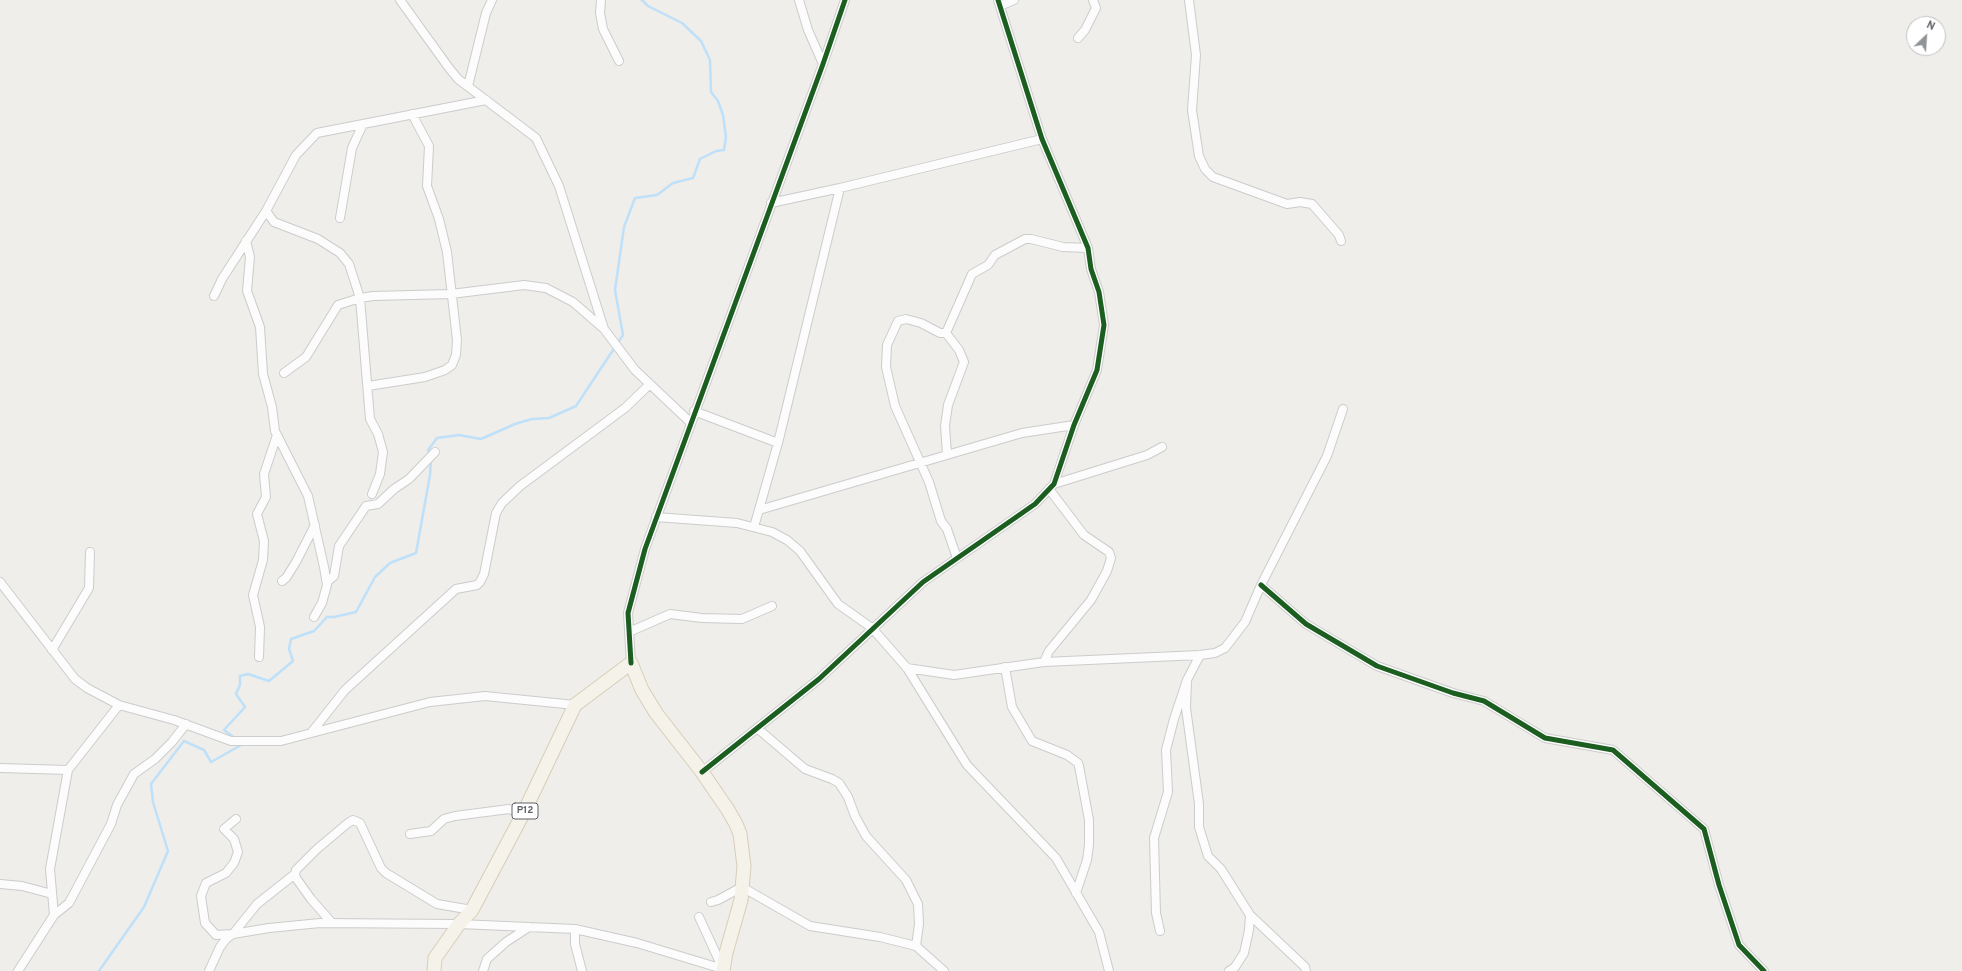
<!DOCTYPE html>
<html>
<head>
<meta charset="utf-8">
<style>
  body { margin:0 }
  #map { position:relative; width:1962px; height:971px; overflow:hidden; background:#efeeea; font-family:Overpass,sans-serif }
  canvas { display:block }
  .north { position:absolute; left:1906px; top:16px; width:40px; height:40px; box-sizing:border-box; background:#fff; border:1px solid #bfc1c3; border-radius:50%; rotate:25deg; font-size:11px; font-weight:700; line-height:16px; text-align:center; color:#5f6368 }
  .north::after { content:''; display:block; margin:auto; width:14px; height:18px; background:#919496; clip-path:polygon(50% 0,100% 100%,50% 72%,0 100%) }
</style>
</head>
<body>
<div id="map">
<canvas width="1962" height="971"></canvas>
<div class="north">N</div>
</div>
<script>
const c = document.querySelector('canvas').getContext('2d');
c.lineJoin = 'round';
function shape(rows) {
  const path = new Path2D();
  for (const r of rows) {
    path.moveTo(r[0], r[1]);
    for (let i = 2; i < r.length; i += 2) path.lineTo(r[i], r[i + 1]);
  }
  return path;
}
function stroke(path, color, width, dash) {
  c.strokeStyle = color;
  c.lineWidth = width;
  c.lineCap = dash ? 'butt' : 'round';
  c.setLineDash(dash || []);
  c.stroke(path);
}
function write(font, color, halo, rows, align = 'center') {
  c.font = font + ' Overpass,sans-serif';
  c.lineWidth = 3;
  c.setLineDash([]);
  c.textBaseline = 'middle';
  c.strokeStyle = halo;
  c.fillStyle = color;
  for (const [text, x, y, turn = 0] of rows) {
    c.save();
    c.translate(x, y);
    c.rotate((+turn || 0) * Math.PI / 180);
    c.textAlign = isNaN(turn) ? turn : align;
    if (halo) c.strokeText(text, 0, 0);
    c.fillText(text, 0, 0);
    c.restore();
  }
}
stroke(shape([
  [430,455,428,450,437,438,459,435,481,439,515,424,532,419,549,418,576,406,623,335,615,290,624,227,635,198,657,195,673,183,693,178,700,159,716,151,724,150,726,137,723,115,718,101,711,92,710,60,701,41,682,23,648,6,642,0],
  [235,738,224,730,245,707,236,694,240,685,240,676,248,674,269,681,293,661,289,649,291,639,314,631,327,617,334,617,356,612,375,577,390,563,416,553,430,475,431,460],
  [99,971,144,907,168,851,153,802,151,784,184,741,204,750,211,762,243,744,242,743]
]), '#bfe0f9', 2.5);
const minor = shape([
  [400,0,449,68,458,79,536,138,559,186,604,329,635,370,690,422],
  [601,0,600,13,603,29,619,61],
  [799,0,808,30,823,64],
  [1189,0,1196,55,1192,110,1199,156,1205,169,1213,177,1287,204,1300,202,1312,204,1339,235,1341,241],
  [1000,6,1014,0],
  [1078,38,1085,30,1096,8,1093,0],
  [468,86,486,13,492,0],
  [486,100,317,133,296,155,266,211,274,222,318,239,340,253,349,264,360,298,373,296,451,294,524,285,546,288,573,302,604,329],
  [771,203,840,188,1042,139],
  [340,218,352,148,363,124],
  [246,241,250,257,247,291,260,327,263,374,272,407,275,431,308,496,324,567,327,585,322,603,314,617],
  [214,296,222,279,266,211],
  [946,333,959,350,964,362,948,405,945,426,947,454],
  [284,373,306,357,338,305,360,298,370,419,378,434,383,452,380,474,372,494],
  [368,386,425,377,445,370,452,365,456,355,457,340,447,252,439,219,427,186,429,146,412,114],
  [694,411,778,443],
  [1054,484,1147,455,1162,447],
  [759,510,1022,433,1074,425],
  [656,517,737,523,772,532,787,540,800,551,838,604,872,628,907,668,967,765,1056,858,1099,932,1109,971],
  [754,527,778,443,840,188],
  [957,558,947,529,941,521,929,482,895,406,886,367,887,345,898,321,906,319,921,323,940,333,946,333,972,274,988,265,995,255,1025,239,1031,239,1063,247,1088,248],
  [282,581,286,578,296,562,315,525],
  [0,582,75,679,87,688,119,705,174,720,231,741,281,741,430,702,485,696,575,705],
  [327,582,334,576,339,546,366,506,378,504,394,489,409,479,435,452],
  [1261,585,1306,624,1377,666,1453,693,1484,701,1545,738,1613,750,1704,829,1719,885,1739,945,1764,971],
  [629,632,670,614,702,618,742,619,772,606],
  [52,650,89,588,90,552],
  [259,657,260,627,253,595,263,560,264,541,257,514,266,497,264,474,277,435],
  [1044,662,1049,651,1091,600,1107,571,1111,558,1109,552,1084,535,1049,489],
  [631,663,628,613,645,549,823,64,845,0],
  [1005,667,1012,707,1032,741,1067,755,1078,763,1079,766,1089,820,1089,845,1087,860,1076,893],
  [907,668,954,675,1044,662,1200,655,1215,653,1225,648,1245,622,1261,585,1327,456,1343,409],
  [1187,680,1186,708,1199,804,1199,827,1208,856,1221,869,1250,915,1249,930,1244,953,1235,967,1229,971],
  [757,728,805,769,832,779,839,783,848,797,855,816,866,836,906,880,918,904,919,924,916,946],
  [311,733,345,690,456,589,477,585,480,582,484,574,496,513,502,503,520,486,625,408,650,384],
  [0,768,68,770],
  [702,772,819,679,923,582,1035,504,1054,484,1074,425,1097,370,1104,325,1099,292,1091,269,1088,248,1042,139,998,0],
  [236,819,224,829,234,839,238,852,234,863,226,873,206,883,201,896,205,923,216,935,233,934,257,904,295,874],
  [410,834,431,831,444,819,455,816,509,809,523,814],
  [0,884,22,886,52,894],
  [711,902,718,900,742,887,810,926,880,937,916,946,944,971],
  [54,915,69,903,111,824,117,805,134,774,155,759,172,742,186,724],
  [1250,915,1305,967,1306,971],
  [332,923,311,899,296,878,295,874,296,870,317,849,348,823,353,820,360,823,381,868,386,873,437,904,472,910],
  [575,929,575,944,582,971],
  [1160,931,1156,913,1154,838,1168,792,1166,750,1174,719,1187,680,1200,655],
  [18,971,54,915,50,869,68,770,119,705],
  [209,971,220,947,226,939,233,934,269,928,320,923,459,924,575,929,637,943,723,969,699,917],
  [483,971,487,959,506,942,529,927]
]);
const primary = shape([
  [434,971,435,958,459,924,472,910,523,814,575,705,631,663,642,690,656,713,702,772,728,810,736,824,740,834,744,866,741,900,726,953,723,971]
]);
stroke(minor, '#cbcccc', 10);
stroke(primary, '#d7ceb8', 15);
stroke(minor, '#fdfcfc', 8);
stroke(primary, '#f4f2e9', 13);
stroke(shape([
  [1261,585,1306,624,1377,666,1453,693,1484,701,1545,738,1613,750,1704,829,1719,885,1739,945,1764,971],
  [631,663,628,613,645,549,823,64,845,0],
  [702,772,819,679,923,582,1035,504,1054,484,1074,425,1097,370,1104,325,1099,292,1091,269,1088,248,1042,139,998,0]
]), '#1b5e20', 5);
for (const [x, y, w] of [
  [525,811,26]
]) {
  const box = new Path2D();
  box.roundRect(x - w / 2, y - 8, w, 16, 3);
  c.fillStyle = '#fff';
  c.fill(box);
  stroke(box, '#5f6368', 1);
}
write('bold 10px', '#5f6368', null, [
  ["P12",525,811]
]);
</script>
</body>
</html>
